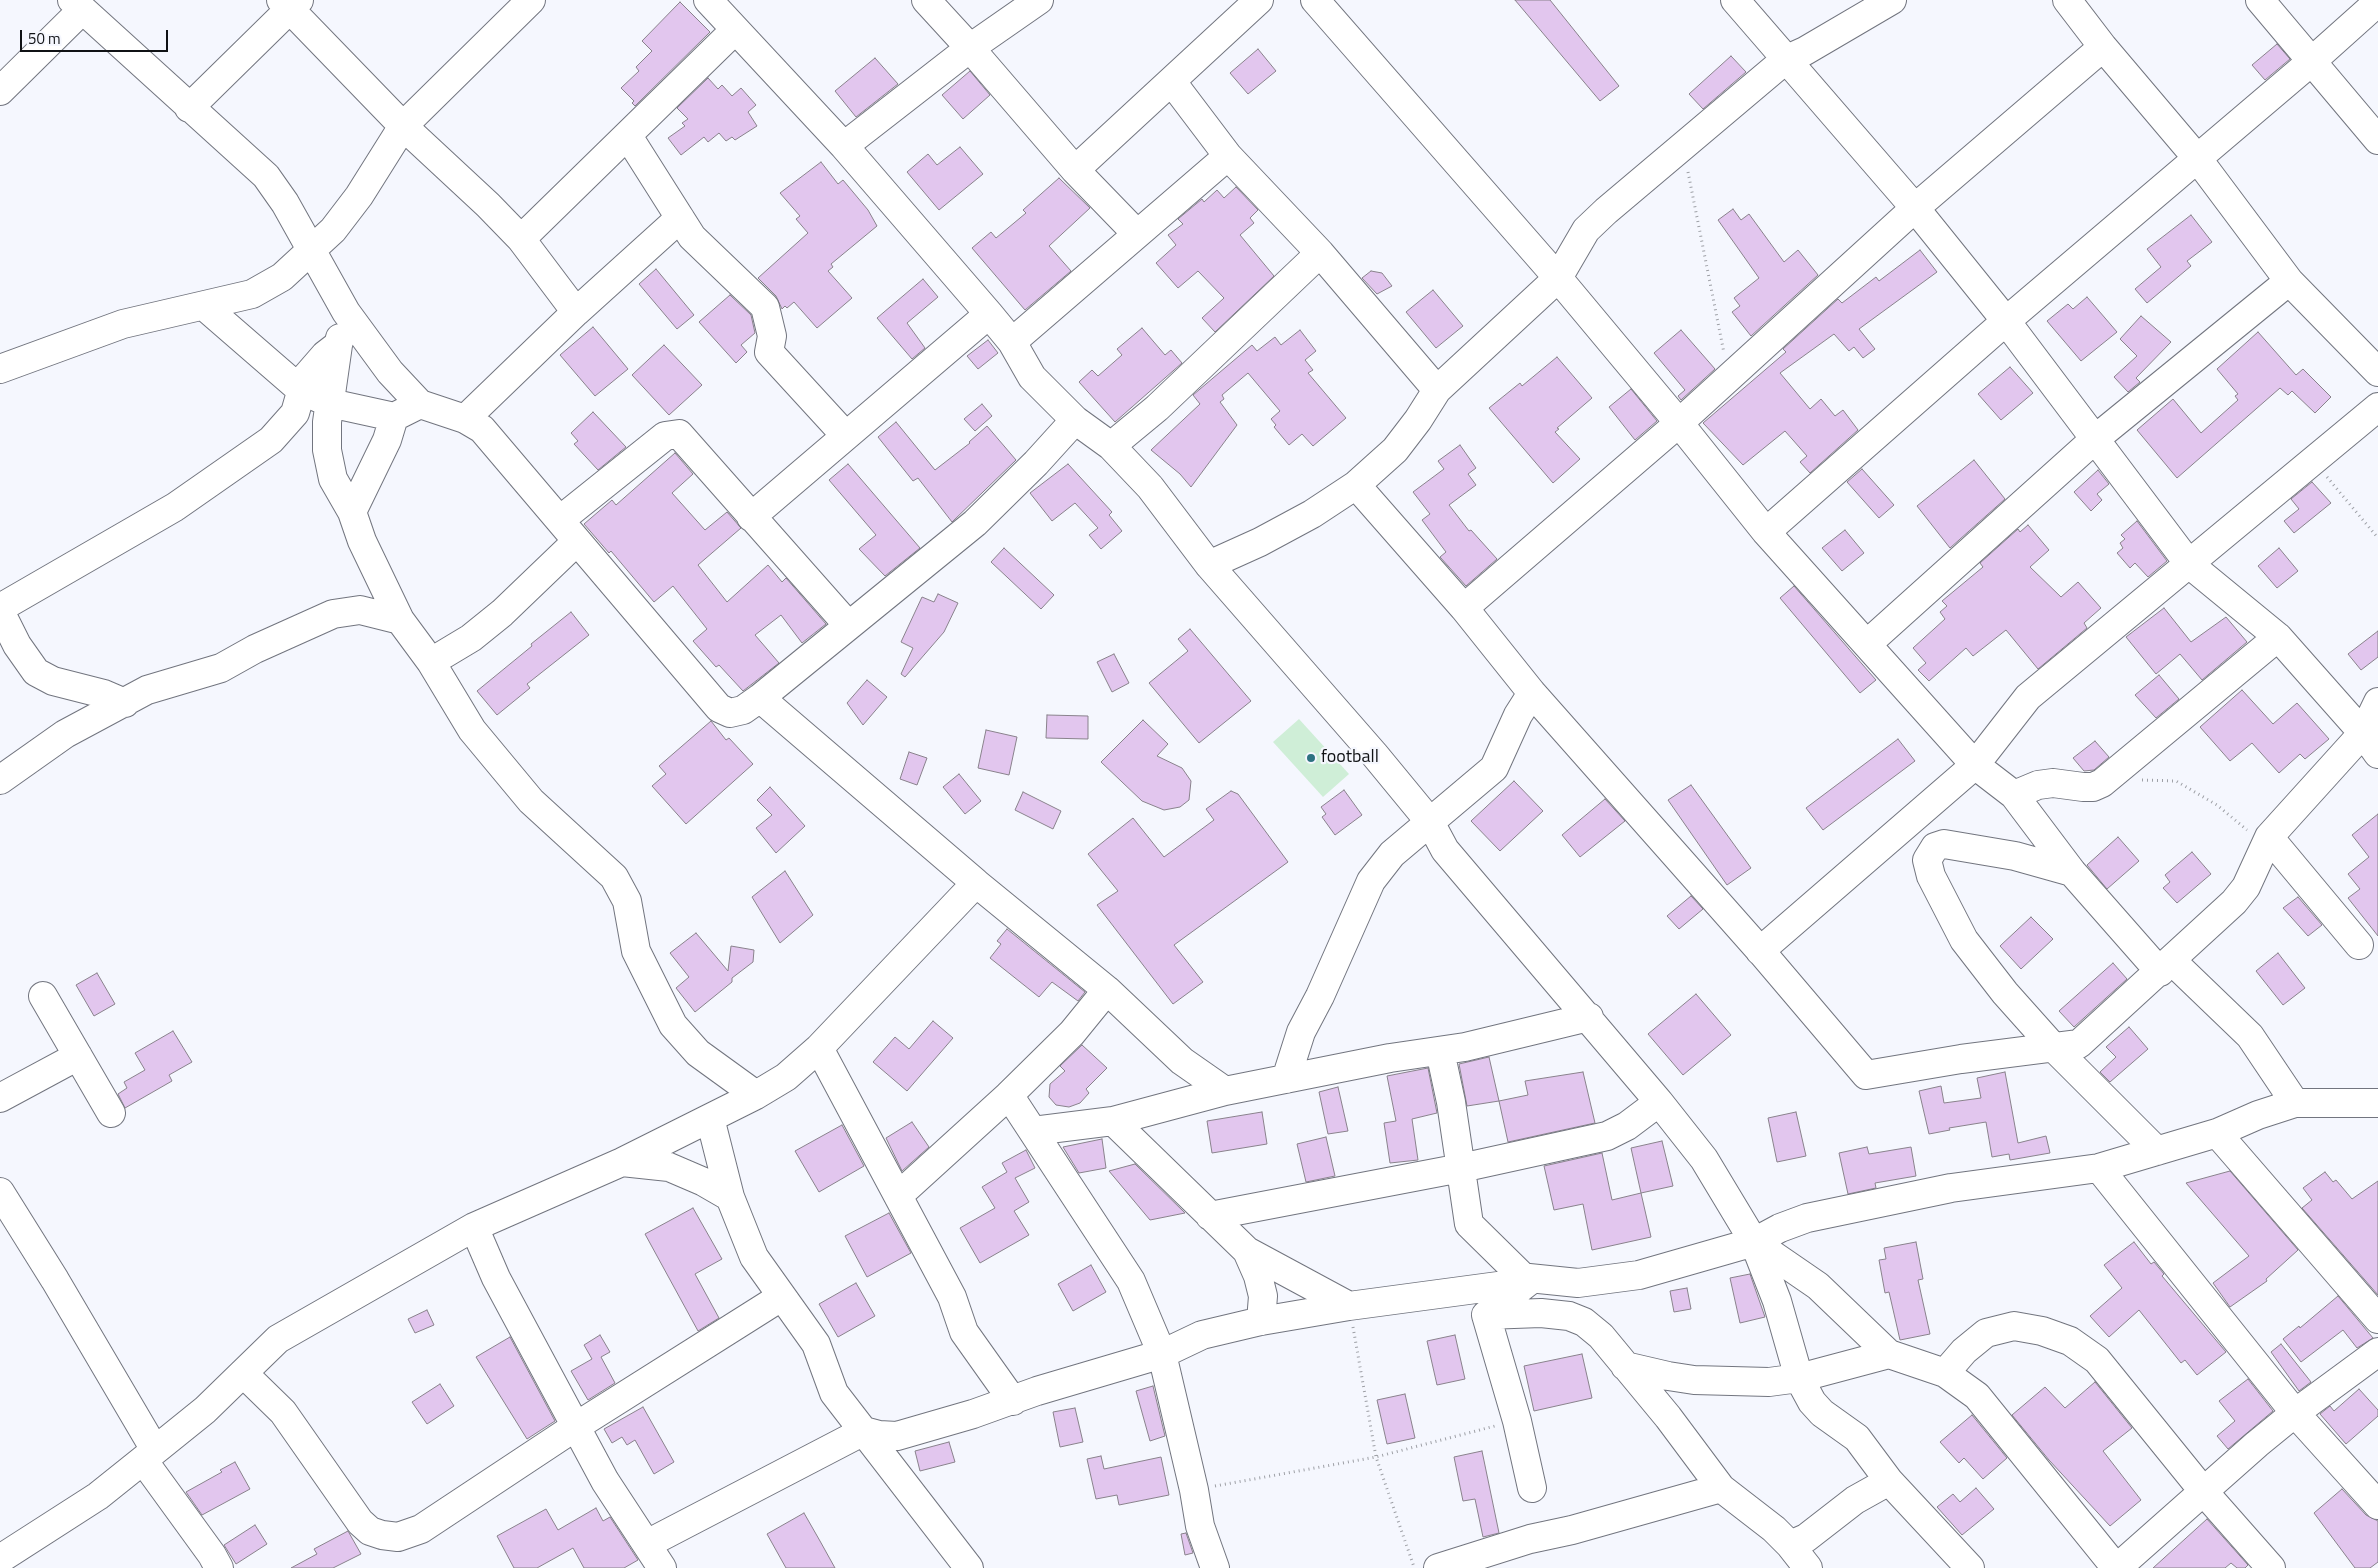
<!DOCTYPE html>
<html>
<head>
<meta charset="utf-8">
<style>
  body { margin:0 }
  #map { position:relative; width:2378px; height:1568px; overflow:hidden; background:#f5f7fe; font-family:"Titillium Web",sans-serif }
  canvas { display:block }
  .scale { position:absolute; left:20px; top:30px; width:148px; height:22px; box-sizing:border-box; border:2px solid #101215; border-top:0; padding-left:6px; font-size:15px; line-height:18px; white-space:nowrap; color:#101215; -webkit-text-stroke:4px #f5f7fe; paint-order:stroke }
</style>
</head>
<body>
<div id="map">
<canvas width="2378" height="1568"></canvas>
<div class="scale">50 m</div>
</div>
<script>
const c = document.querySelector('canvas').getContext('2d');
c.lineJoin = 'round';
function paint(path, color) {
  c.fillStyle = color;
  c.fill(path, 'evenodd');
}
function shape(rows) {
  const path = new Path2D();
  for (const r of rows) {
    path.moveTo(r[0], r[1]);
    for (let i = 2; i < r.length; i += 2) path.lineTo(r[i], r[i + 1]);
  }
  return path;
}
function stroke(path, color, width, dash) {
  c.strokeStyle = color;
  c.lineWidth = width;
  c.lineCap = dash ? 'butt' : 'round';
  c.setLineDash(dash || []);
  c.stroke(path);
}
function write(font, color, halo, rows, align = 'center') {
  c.font = font + ' "Titillium Web",sans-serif';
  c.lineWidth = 4.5;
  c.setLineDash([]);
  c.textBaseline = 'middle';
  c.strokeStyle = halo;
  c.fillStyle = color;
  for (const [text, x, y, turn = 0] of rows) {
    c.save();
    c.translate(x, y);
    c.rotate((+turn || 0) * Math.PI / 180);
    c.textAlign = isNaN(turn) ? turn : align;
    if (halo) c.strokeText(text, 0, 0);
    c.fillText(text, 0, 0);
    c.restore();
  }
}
paint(shape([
  [1299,719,1349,774,1323,797,1273,742]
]), '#cfeed7');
const building = shape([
  [1515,0,1550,0,1619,86,1600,101,1515,0],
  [680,2,710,32,635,106,632,103,634,101,621,88,639,71,636,67,652,51,642,41,680,2],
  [2277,44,2290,59,2265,80,2252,65,2277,44],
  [1258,49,1276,71,1248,94,1230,73,1258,49],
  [1731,56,1746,72,1703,109,1689,94,1731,56],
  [875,58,898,84,856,117,835,91,875,58],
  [970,71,990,95,963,119,942,95,970,71],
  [708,78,718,89,722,85,732,96,741,88,756,105,748,112,757,126,735,140,732,137,726,141,719,133,708,142,704,137,681,155,668,138,685,126,682,123,688,119,677,108,708,78],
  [960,147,983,174,939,210,907,172,928,154,937,165,960,147],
  [821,162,838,184,843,180,868,210,877,226,831,264,833,267,828,271,852,298,817,328,794,302,787,308,785,306,782,309,776,296,758,278,808,233,796,219,800,216,780,193,821,162],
  [1059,178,1090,208,1049,246,1071,271,1025,310,972,248,991,232,996,238,1026,213,1023,210,1059,178],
  [1236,187,1258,210,1250,218,1254,223,1240,235,1274,276,1215,332,1202,318,1224,298,1198,271,1178,288,1156,263,1176,245,1168,235,1183,224,1178,219,1202,199,1204,202,1217,190,1224,198,1236,187],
  [1733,209,1741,220,1749,214,1784,262,1798,250,1818,275,1751,336,1732,312,1740,306,1734,298,1759,278,1718,220,1733,209],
  [2191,215,2212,242,2187,261,2191,266,2147,303,2135,289,2161,267,2147,249,2191,215],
  [1920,250,1937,272,1859,329,1875,349,1863,358,1854,347,1849,351,1834,334,1780,373,1810,409,1821,399,1835,416,1843,410,1858,430,1810,473,1800,462,1807,456,1785,431,1743,465,1703,423,1786,352,1783,349,1838,299,1842,303,1876,277,1879,281,1920,250],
  [656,269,694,315,677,329,639,284,656,269],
  [1371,271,1382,273,1392,286,1377,294,1362,278,1371,271],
  [923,279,938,297,907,323,925,348,912,359,877,318,923,279],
  [1433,290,1463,326,1436,348,1406,312,1433,290],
  [730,295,751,315,755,333,741,345,747,352,736,363,699,322,730,295],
  [2087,297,2117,332,2081,361,2047,321,2068,304,2073,309,2087,297],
  [2141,316,2171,342,2136,378,2140,382,2128,392,2114,377,2137,356,2120,339,2141,316],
  [593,327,628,369,595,396,560,355,593,327],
  [1142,328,1165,355,1171,350,1182,363,1115,422,1079,382,1092,370,1098,376,1122,355,1117,349,1142,328],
  [1300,330,1316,351,1305,360,1313,370,1308,373,1346,418,1313,446,1302,434,1289,445,1274,427,1276,425,1271,419,1280,411,1248,373,1222,395,1224,399,1220,402,1237,425,1191,487,1180,474,1151,450,1200,404,1193,395,1252,345,1257,351,1275,337,1281,345,1300,330],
  [1681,330,1715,369,1681,400,1678,396,1685,390,1654,353,1681,330],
  [2258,332,2296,375,2303,369,2331,397,2315,413,2292,391,2288,395,2280,388,2177,478,2137,430,2173,399,2201,433,2238,400,2235,396,2238,394,2217,369,2258,332],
  [988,340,998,353,978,369,967,356,988,340],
  [664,345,702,385,669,415,632,375,664,345],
  [1557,357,1592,398,1557,428,1559,429,1555,432,1580,459,1553,483,1489,408,1520,383,1522,386,1557,357],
  [2010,367,2033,393,2001,420,1978,394,2010,367],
  [1631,389,1657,421,1635,440,1609,407,1631,389],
  [982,404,992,416,975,431,964,419,982,404],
  [593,412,626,447,598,470,574,444,578,441,571,433,593,412],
  [896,422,935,470,970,443,969,442,987,426,1016,460,952,522,918,478,913,481,878,437,896,422],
  [1460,445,1476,468,1468,474,1476,485,1449,505,1469,531,1471,530,1497,559,1466,586,1440,557,1446,552,1422,520,1430,514,1413,492,1444,469,1438,461,1460,445],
  [675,453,693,474,672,493,705,530,727,512,741,528,698,565,727,602,768,565,782,582,786,578,826,624,802,643,781,615,755,635,779,663,743,691,719,665,716,667,693,641,707,629,673,586,654,602,611,551,609,553,584,524,612,500,616,505,675,453],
  [1974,460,2005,499,1950,548,1917,506,1974,460],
  [848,464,920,548,885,576,859,549,876,535,829,480,848,464],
  [1068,464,1112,512,1109,515,1122,531,1101,549,1089,535,1098,528,1075,503,1052,521,1030,493,1068,464],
  [1862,469,1894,505,1879,518,1847,482,1862,469],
  [2098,470,2109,484,2097,494,2102,500,2091,511,2074,492,2098,470],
  [2312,482,2331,503,2294,533,2284,521,2299,509,2291,499,2312,482],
  [2137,521,2167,561,2148,577,2135,563,2130,568,2117,553,2123,548,2120,543,2125,539,2121,535,2137,521],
  [2028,525,2049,550,2030,567,2061,597,2078,582,2101,608,2084,623,2087,628,2038,669,2006,630,1973,656,1966,648,1929,681,1918,670,1926,663,1913,648,1945,619,1940,612,1947,606,1942,601,1983,567,1980,563,2018,529,2020,532,2028,525],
  [1845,530,1864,553,1842,571,1822,548,1845,530],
  [1004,548,1054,595,1041,609,991,562,1004,548],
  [2279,548,2298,571,2277,588,2258,566,2279,548],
  [1794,586,1876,680,1860,693,1780,598,1794,586],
  [938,594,958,603,944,632,905,677,901,674,913,648,901,642,922,597,934,602,938,594],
  [2164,608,2191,642,2226,617,2247,642,2202,680,2180,654,2156,674,2126,637,2164,608],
  [571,612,589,635,527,684,530,688,497,715,477,691,532,646,531,644,571,612],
  [1190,629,1251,701,1199,743,1149,683,1188,651,1178,639,1190,629],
  [2378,631,2378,657,2361,670,2348,654,2378,631],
  [1114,654,1129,683,1112,692,1097,662,1114,654],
  [2159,675,2179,699,2156,718,2135,695,2159,675],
  [867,680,887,697,863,725,847,703,867,680],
  [2242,690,2273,724,2297,703,2329,739,2305,759,2300,754,2279,773,2252,743,2230,761,2200,727,2242,690],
  [1047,715,1088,716,1088,739,1046,738,1047,715],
  [1143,720,1168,744,1157,756,1182,768,1191,781,1189,800,1180,807,1164,810,1142,801,1101,762,1143,720],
  [711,721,726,740,729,738,753,764,686,824,652,786,666,774,659,766,711,721],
  [986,730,1017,737,1009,775,978,768,986,730],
  [1898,739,1915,761,1823,830,1806,808,1898,739],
  [2095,741,2109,757,2094,770,2084,771,2073,758,2095,741],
  [909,752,927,758,917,785,900,779,909,752],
  [959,774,981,801,965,814,943,787,959,774],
  [1514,781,1543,811,1500,851,1471,821,1514,781],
  [1691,785,1751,868,1727,885,1668,800,1691,785],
  [770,787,805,826,776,853,756,828,772,815,757,800,770,787],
  [1344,790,1362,815,1335,835,1322,817,1326,814,1321,807,1344,790],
  [1231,791,1238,794,1288,862,1174,945,1203,982,1173,1004,1097,905,1118,891,1088,854,1133,818,1164,857,1214,820,1206,809,1231,791],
  [1023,792,1061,811,1053,829,1015,810,1023,792],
  [1605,799,1625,821,1580,857,1562,835,1605,799],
  [2378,814,2378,936,2348,898,2360,889,2348,874,2369,857,2352,835,2378,814],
  [2118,837,2139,861,2107,889,2087,865,2118,837],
  [2192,852,2211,874,2177,903,2163,888,2170,882,2165,875,2192,852],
  [785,871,813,915,780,943,752,897,785,871],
  [1691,896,1703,909,1679,929,1667,916,1691,896],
  [2298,897,2322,925,2308,936,2283,908,2298,897],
  [2031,917,2053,939,2021,969,2000,946,2031,917],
  [1007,929,1085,992,1078,1001,1052,982,1039,997,990,958,1001,944,997,941,1007,929],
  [696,933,728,971,731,946,754,950,753,962,732,978,732,982,695,1012,676,988,689,977,670,953,696,933],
  [2278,953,2305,988,2283,1005,2256,971,2278,953],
  [2113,963,2127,979,2074,1027,2059,1011,2113,963],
  [97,973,115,1004,94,1016,76,985,97,973],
  [1696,994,1731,1035,1683,1075,1648,1034,1696,994],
  [933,1021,953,1038,907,1091,873,1062,895,1037,909,1049,933,1021],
  [2129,1027,2148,1049,2110,1082,2100,1072,2116,1057,2106,1047,2129,1027],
  [173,1031,192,1062,169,1075,172,1081,125,1108,118,1094,127,1088,124,1082,145,1070,135,1053,173,1031],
  [1082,1045,1107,1068,1086,1089,1089,1093,1080,1103,1069,1107,1056,1105,1049,1097,1050,1084,1065,1071,1060,1066,1082,1045],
  [1489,1057,1499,1101,1467,1106,1459,1064,1489,1057],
  [1428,1068,1437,1113,1412,1119,1418,1160,1390,1163,1384,1123,1396,1121,1387,1076,1428,1068],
  [1583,1072,1595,1123,1508,1142,1499,1101,1528,1095,1525,1081,1583,1072],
  [2005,1072,2018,1143,2046,1136,2050,1153,2010,1160,2009,1154,1992,1157,1986,1122,1949,1128,1950,1130,1929,1134,1919,1091,1941,1086,1944,1103,1981,1098,1977,1078,2005,1072],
  [1338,1087,1348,1131,1328,1134,1319,1092,1338,1087],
  [1262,1112,1267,1144,1212,1153,1207,1121,1262,1112],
  [1796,1112,1806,1156,1777,1162,1768,1118,1796,1112],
  [912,1122,929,1147,902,1171,886,1138,912,1122],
  [842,1125,864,1166,819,1192,795,1151,842,1125],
  [1326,1137,1335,1176,1306,1182,1297,1144,1326,1137],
  [1102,1139,1106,1168,1079,1173,1063,1147,1102,1139],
  [1662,1141,1673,1186,1641,1193,1631,1148,1662,1141],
  [1867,1147,1869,1154,1911,1147,1916,1176,1875,1183,1876,1188,1848,1194,1839,1153,1867,1147],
  [1026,1150,1035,1168,1015,1178,1029,1202,1014,1211,1029,1235,980,1263,960,1228,995,1208,982,1187,1007,1172,1002,1163,1026,1150],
  [1602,1153,1612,1200,1641,1193,1651,1237,1592,1250,1583,1204,1554,1210,1544,1166,1602,1153],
  [1135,1164,1185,1213,1150,1220,1109,1171,1135,1164],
  [2230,1171,2298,1250,2266,1279,2267,1281,2230,1307,2213,1283,2249,1256,2186,1183,2230,1171],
  [2325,1172,2333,1182,2336,1180,2352,1199,2378,1181,2378,1295,2302,1208,2312,1200,2303,1188,2325,1172],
  [693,1208,722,1259,695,1274,719,1318,698,1331,645,1234,693,1208],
  [889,1213,911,1253,867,1277,845,1236,889,1213],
  [1916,1242,1923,1279,1918,1280,1930,1334,1900,1340,1889,1292,1885,1293,1879,1260,1886,1259,1884,1248,1916,1242],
  [2134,1242,2151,1264,2154,1262,2164,1274,2162,1276,2226,1352,2197,1375,2185,1360,2181,1363,2139,1310,2109,1337,2090,1316,2122,1288,2104,1265,2134,1242],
  [1091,1265,1106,1292,1073,1311,1058,1284,1091,1265],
  [1750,1274,1765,1317,1740,1323,1730,1278,1750,1274],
  [856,1283,875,1316,838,1337,819,1304,856,1283],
  [1687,1288,1691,1309,1674,1312,1670,1291,1687,1288],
  [2338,1296,2373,1338,2357,1348,2343,1330,2301,1362,2283,1339,2299,1326,2300,1328,2338,1296],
  [427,1310,434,1325,415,1333,408,1319,427,1310],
  [600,1335,610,1352,601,1357,615,1383,588,1400,571,1371,592,1359,584,1345,600,1335],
  [1455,1335,1465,1379,1437,1385,1427,1341,1455,1335],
  [510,1337,555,1421,527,1439,476,1357,510,1337],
  [2281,1344,2311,1382,2299,1391,2271,1352,2281,1344],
  [1582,1354,1592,1398,1534,1411,1524,1366,1582,1354],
  [2248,1379,2273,1411,2228,1449,2217,1436,2235,1421,2219,1401,2248,1379],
  [2095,1382,2132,1428,2103,1451,2141,1500,2110,1526,2049,1460,2012,1415,2045,1387,2065,1408,2095,1382],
  [440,1384,454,1406,427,1424,412,1402,440,1384],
  [1153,1386,1165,1436,1150,1441,1136,1391,1153,1386],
  [2359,1389,2378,1410,2378,1416,2346,1444,2320,1414,2330,1406,2334,1411,2359,1389],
  [1405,1394,1415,1438,1387,1444,1377,1400,1405,1394],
  [643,1407,674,1462,654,1474,635,1440,627,1445,622,1437,612,1443,604,1429,643,1407],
  [1075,1408,1083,1442,1060,1447,1053,1412,1075,1408],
  [1972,1415,2007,1458,1983,1479,1964,1458,1959,1463,1940,1442,1972,1415],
  [949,1442,955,1462,920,1471,915,1451,949,1442],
  [1482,1451,1499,1533,1483,1537,1475,1499,1463,1501,1454,1457,1482,1451],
  [1101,1456,1104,1469,1161,1457,1169,1495,1119,1505,1117,1495,1096,1499,1087,1459,1101,1456],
  [235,1462,250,1489,202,1515,186,1492,222,1472,220,1470,235,1462],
  [1976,1488,1994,1509,1962,1535,1937,1507,1953,1494,1960,1502,1976,1488],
  [2342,1489,2366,1515,2378,1521,2378,1562,2370,1568,2355,1568,2314,1513,2342,1489],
  [596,1508,603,1521,610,1517,638,1560,624,1568,584,1568,573,1548,537,1568,514,1568,497,1536,546,1509,558,1530,596,1508],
  [804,1513,820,1541,835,1568,786,1568,767,1534,804,1513],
  [2207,1519,2248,1565,2245,1568,2237,1568,2231,1563,2225,1568,2153,1568,2207,1519],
  [255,1525,267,1544,236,1564,224,1545,255,1525],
  [348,1531,361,1554,333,1568,291,1568,317,1554,314,1549,348,1531],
  [1186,1533,1193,1553,1185,1555,1181,1534,1186,1533]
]);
paint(building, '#e2c6ee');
stroke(building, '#89828c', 1);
const minor = shape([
  [72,0,266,176,285,203,346,312,390,372,420,404,465,419,482,429,719,708,730,713,743,710,760,698,975,523,1036,463,1075,420],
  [281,0,403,126,488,205,521,239,576,312],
  [708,0,844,146,989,314,1012,342,1032,377,1075,420,1111,446,1150,487,1209,565,1374,754,1430,822,1445,850,1659,1102,1704,1159,1754,1242,1818,1286,1889,1354,1945,1373,1977,1396,2116,1568],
  [926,0,970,48,1075,170,1137,234],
  [1315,0,1558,278,1679,423,1766,532,1975,765,2014,795,2072,872,2160,972],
  [1735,0,1915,208,2006,321,2189,564,2278,637,2363,733,2378,754],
  [2067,0,2103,47,2197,158,2289,281,2378,372],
  [2260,0,2378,140],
  [1172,82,1228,156,1320,253,1437,390],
  [0,91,82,10],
  [189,108,299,0],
  [628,136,692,237,765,307,772,336,769,352,846,436],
  [844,146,970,48,1039,0],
  [1075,170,1259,0],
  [521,239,735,30],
  [204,306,302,391,330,403,394,417,420,404],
  [1012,342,1228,156],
  [338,345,327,422,327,450,333,479,352,512,362,541,400,620,431,662,472,730,531,801,614,877,627,901,636,951,673,1025,698,1053,756,1095],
  [0,369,123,324,252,294,282,277,333,230,359,196,403,126,531,0],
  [465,419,576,312,680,218],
  [1111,446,1157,408,1320,253],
  [1356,485,1464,608,1532,693,1764,955,1866,1075,1961,1059,2079,1044,2234,902,2246,887,2269,837,2363,733,2378,702],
  [352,512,387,440,394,417],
  [751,517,989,314],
  [560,520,665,436,679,434,848,625],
  [1766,532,2006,321,2312,61,2378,2],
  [1209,565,1260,542,1312,514,1356,485,1395,450,1418,420,1437,390,1558,278,1586,230,1606,211,1785,60,1805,51,1892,0],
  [0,608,175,507,271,440,295,413,305,378,325,355,338,345,340,338],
  [1464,608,1679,423,1915,208,2103,47],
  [0,611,17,645,36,672,53,681,104,694,125,703],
  [1867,644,2095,439,2289,281],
  [431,662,471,638,502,613,576,542],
  [760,698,976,883,1107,990,1182,1061,1225,1091,1390,1058,1465,1047,1589,1017],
  [0,780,65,734,147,690,221,668,255,649,333,614,360,610,400,620],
  [2014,795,2038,785,2053,783,2083,787,2093,787,2102,783,2278,637],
  [2269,837,2359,945],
  [2072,872,2015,856,1944,844,1935,847,1927,860,1931,876,1964,940,2005,993,2055,1049,2157,1151],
  [1760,951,1975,765,2028,697,2378,407],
  [2172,961,2250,1036,2295,1103],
  [43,996,111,1113],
  [819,1048,952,1297,964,1332,1013,1401],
  [1440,1051,1451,1102,1469,1224,1528,1282],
  [1286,1079,1301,1032,1320,996,1371,881,1392,854,1494,768,1518,715,1532,693],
  [1009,1095,1131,1281,1162,1354,1194,1490,1200,1526,1215,1568],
  [0,1098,78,1056],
  [710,1118,730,1197,754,1257,816,1344,834,1393,969,1568],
  [1113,1121,1247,1251,1349,1306],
  [1033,1131,1113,1121,1225,1091],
  [2217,1133,2378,1319],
  [622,1162,669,1167,704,1182,730,1197],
  [2099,1168,2295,1413,2378,1505],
  [0,1192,55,1280,155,1450],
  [899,1195,1009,1095,1072,1033,1107,990],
  [1210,1216,1461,1168,1607,1136,1627,1126,1659,1102],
  [474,1227,496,1278,605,1481,662,1568],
  [1247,1251,1258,1276,1263,1296,1261,1321],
  [1486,1315,1541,1313,1569,1316,1584,1322,1601,1336,1668,1417,1721,1488,1774,1529,1790,1545,1806,1538,1855,1500,1889,1481,1970,1568],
  [1625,1366,1668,1376,1694,1380,1769,1382,1799,1378,1889,1354],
  [243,1373,283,1412,360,1522,370,1531,382,1535,398,1537,421,1529,575,1427,781,1297],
  [1945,1373,1964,1351,1986,1333,2014,1326,2042,1331,2070,1341,2097,1360,2204,1492,2271,1568],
  [143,1460,212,1555,219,1568],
  [1889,1481,1857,1438,1822,1413,1812,1402,1799,1378,1777,1301,1754,1242,1780,1228,1807,1218,1951,1188,2099,1168,2217,1133,2258,1115,2295,1103,2378,1103],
  [1532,1488,1517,1421,1486,1315,1528,1282,1529,1278,1578,1283,1639,1275,1754,1242],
  [647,1544,864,1431,879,1435,897,1436,973,1414,1037,1391,1162,1354,1202,1335,1261,1321,1349,1306,1528,1282],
  [1790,1545,1808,1568],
  [0,1559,98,1496,143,1460,205,1410,278,1339,474,1227,622,1162,756,1095,786,1077,819,1048,976,883],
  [1438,1568,1530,1539,1572,1530,1721,1488],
  [2117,1568,2257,1444,2295,1413,2378,1352]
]);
stroke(minor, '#72757f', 30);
stroke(shape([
  [1688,172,1724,353],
  [2327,477,2378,538],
  [2142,780,2176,781,2217,805,2247,830],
  [1353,1327,1376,1457,1414,1567],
  [1215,1486,1376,1457,1495,1426]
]), '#9ea0a6', 3, [1, 4]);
stroke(minor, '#fff', 28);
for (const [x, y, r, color] of [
  [1311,758,5,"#2d7281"]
]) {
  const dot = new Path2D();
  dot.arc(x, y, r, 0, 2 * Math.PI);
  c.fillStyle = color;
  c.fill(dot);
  stroke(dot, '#f5f7fe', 2);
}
write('18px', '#101215', '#f5f7fe', [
  ["football",1321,758]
], 'left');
</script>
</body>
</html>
